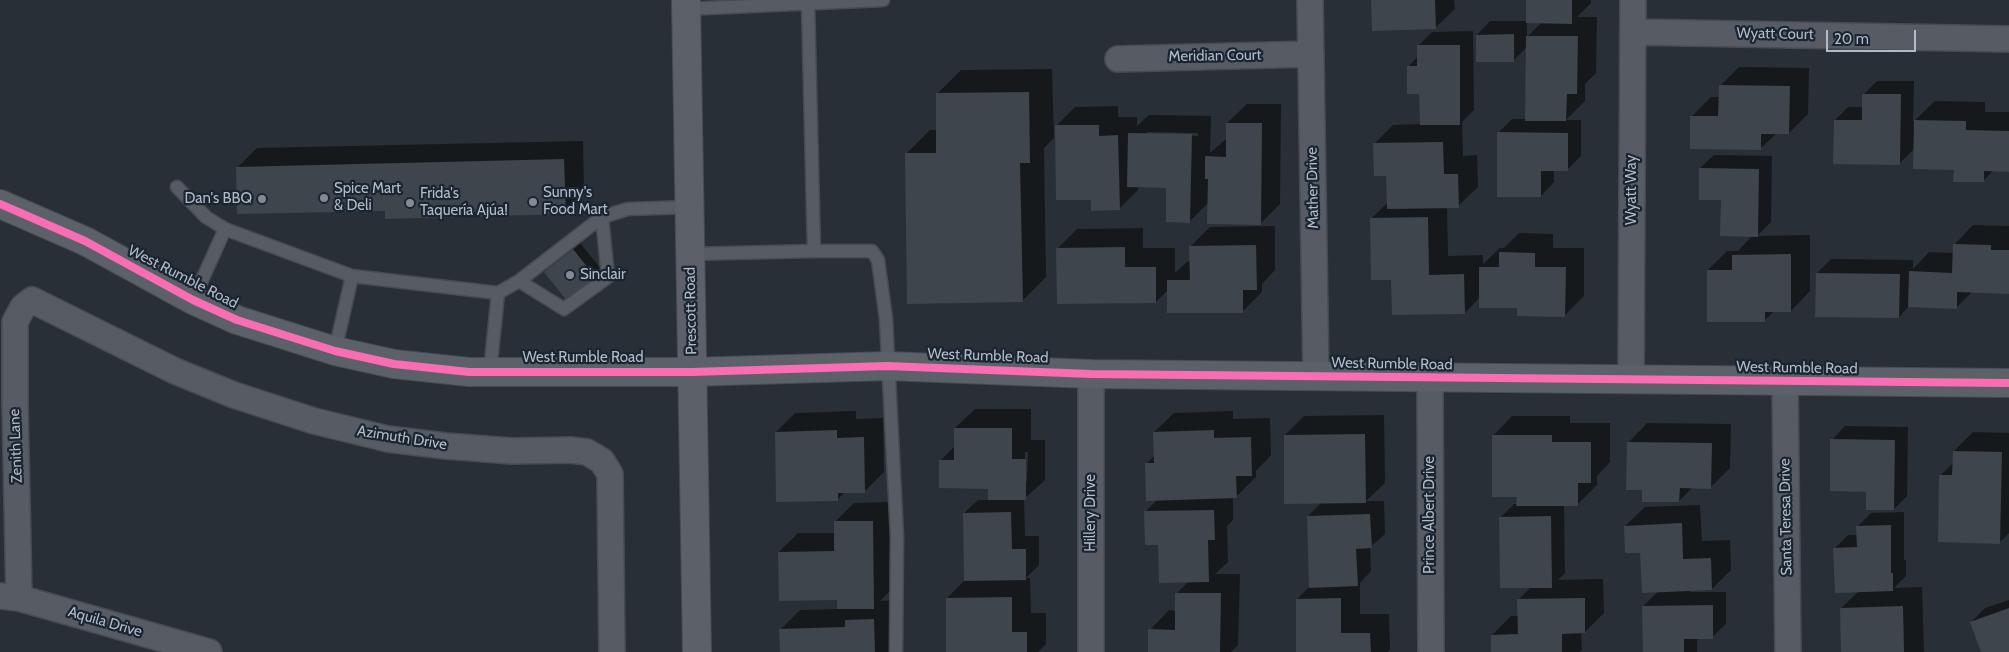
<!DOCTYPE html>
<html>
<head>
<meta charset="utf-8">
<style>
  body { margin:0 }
  #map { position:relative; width:2009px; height:652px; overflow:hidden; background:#282f36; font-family:Cabin,sans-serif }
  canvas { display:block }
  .scale { position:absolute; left:1826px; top:30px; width:90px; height:22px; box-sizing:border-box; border:2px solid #b1bbc8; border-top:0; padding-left:6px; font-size:15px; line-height:18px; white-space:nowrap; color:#b1bbc8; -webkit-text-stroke:4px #1b2531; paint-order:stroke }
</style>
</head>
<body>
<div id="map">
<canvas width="2009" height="652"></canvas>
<div class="scale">20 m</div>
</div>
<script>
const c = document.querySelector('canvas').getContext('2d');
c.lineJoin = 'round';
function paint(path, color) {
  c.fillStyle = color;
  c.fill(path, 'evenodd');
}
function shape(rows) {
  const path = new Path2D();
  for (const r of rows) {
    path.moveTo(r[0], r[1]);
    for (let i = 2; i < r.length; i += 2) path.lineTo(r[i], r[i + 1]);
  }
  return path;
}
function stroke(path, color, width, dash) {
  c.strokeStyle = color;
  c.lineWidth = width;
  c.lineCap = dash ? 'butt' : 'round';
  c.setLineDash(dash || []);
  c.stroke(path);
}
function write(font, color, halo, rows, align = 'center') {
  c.font = font + ' Cabin,sans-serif';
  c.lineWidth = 4.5;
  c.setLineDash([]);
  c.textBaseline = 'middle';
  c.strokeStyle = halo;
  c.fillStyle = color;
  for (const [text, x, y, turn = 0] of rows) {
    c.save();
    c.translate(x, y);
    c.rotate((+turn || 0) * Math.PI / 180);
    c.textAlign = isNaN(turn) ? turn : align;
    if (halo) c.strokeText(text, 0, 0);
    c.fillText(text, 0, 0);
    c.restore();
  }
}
paint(shape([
  [1373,0,1454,0,1455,9,1435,28],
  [1528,0,1591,0,1591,3,1577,17,1597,17,1596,73,1585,84,1585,101,1566,120,1581,120,1581,156,1567,170,1554,170,1554,182,1541,196,1498,133,1512,119,1526,119,1527,47,1513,61,1477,35,1490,21,1528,21],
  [1527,22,1542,22,1527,37],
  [1473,31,1474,110,1462,122,1463,156,1477,155,1478,187,1458,206,1447,207,1448,256,1483,255,1483,264,1500,248,1504,248,1519,233,1553,234,1553,248,1584,248,1584,296,1564,316,1518,307,1480,297,1465,313,1392,279,1371,219,1388,202,1388,174,1374,144,1393,125,1421,124,1420,93,1408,67,1418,56,1418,46,1432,32],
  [1739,67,1809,68,1808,114,1789,133,1777,133,1760,149,1692,116,1711,97,1720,97,1720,86],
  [1052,69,1054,138,1044,148,1046,277,1022,301,906,154,930,130,937,130,937,94,961,70],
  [1877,81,1914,81,1913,122,1935,101,1985,102,1985,112,2009,112,2009,170,1994,170,1983,181,1915,148,1899,164,1835,120,1848,107,1863,107,1864,94],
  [1247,104,1281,104,1280,204,1261,223,1209,202,1190,221,1168,186,1138,186,1138,190,1119,209,1093,198,1056,126,1075,107,1118,106,1118,117,1137,117,1137,126,1149,115,1211,116,1210,153,1227,138,1227,123],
  [1147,132,1198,133,1198,136,1147,135],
  [583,141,584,194,565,213,387,209,237,168,257,148],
  [1714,155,1772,156,1771,222,1757,236,1810,235,1810,291,1791,311,1774,311,1764,321,1708,270,1727,251,1738,251,1753,235,1722,199,1700,168],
  [1973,225,2009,226,2009,293,1972,292,1956,308,1909,306,1899,317,1817,273,1831,259,1913,260,1913,269,1929,252,1954,253,1954,245],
  [1275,226,1275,270,1262,284,1262,292,1242,312,1168,290,1156,302,1058,248,1077,229,1143,228,1143,248,1175,248,1175,273,1188,261,1191,261,1191,246,1210,227],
  [580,243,602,270,567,299,546,272],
  [975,409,1031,409,1031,440,1045,440,1045,480,1024,499,1025,536,1039,536,1039,565,1026,578,1030,578,1031,613,1046,613,1046,644,1038,652,948,652,947,598,965,580,964,513,978,500,990,500,990,488,940,461,955,446,955,428],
  [1025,452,1028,452,1027,481,1025,481],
  [856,411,856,419,883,418,884,472,864,492,845,492,837,500,776,432,795,413],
  [1233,411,1233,419,1270,418,1271,455,1256,471,1256,477,1236,497,1233,497,1233,520,1227,526,1228,562,1215,574,1240,574,1238,645,1231,652,1149,652,1150,630,1169,610,1176,611,1177,593,1189,581,1160,544,1145,512,1158,499,1147,463,1155,455,1154,432,1174,413],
  [1384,415,1385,483,1366,501,1384,501,1385,534,1370,547,1371,571,1360,583,1360,614,1389,614,1390,649,1387,652,1297,652,1297,599,1310,586,1308,516,1322,502,1285,435,1304,416],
  [1512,416,1570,416,1570,423,1610,423,1610,462,1597,476,1597,485,1577,505,1564,505,1565,573,1558,580,1603,579,1604,613,1585,632,1581,632,1582,650,1579,652,1492,652,1492,635,1511,616,1519,616,1518,600,1531,587,1500,518,1514,504,1518,504,1518,496,1493,436],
  [1647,423,1731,424,1730,468,1711,487,1693,487,1679,501,1644,489,1628,443],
  [1845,426,1908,427,1907,496,1894,509,1867,490,1832,440],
  [1973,432,2009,433,2009,533,1999,543,1941,475,1954,462,1954,451],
  [892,502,893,588,880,601,893,600,894,652,781,652,781,629,800,610,838,609,838,599,779,552,798,533,835,533,835,522,854,503],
  [1700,505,1702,541,1730,540,1731,570,1712,589,1690,590,1690,592,1726,592,1726,624,1712,637,1697,638,1697,652,1644,652,1643,606,1659,591,1642,552,1625,526,1645,507],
  [1904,512,1904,560,1906,560,1906,576,1894,588,1922,587,1924,652,1842,652,1841,608,1859,591,1834,549,1848,535,1858,535,1857,527,1871,513],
  [2009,600,2009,652,1982,652,1971,622,1985,608]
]), '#0007');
paint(shape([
  [1371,0,1435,0,1436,29,1372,31],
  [1526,0,1572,0,1572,24,1526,23],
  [1514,34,1514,62,1476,62,1476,35],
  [1526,36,1578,36,1577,94,1567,94,1566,121,1525,121],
  [1417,45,1460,45,1460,125,1420,125,1419,94,1407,94,1407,66,1417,66],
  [1719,85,1790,86,1789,134,1761,134,1761,150,1690,149,1690,116,1718,116],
  [1029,92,1030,163,1020,163,1023,302,907,304,905,153,936,153,936,93],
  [1862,94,1901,94,1900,165,1833,164,1834,120,1862,120],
  [1914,120,1966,121,1966,130,2009,131,2009,172,1984,171,1984,182,1953,182,1954,170,1913,169],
  [1226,123,1262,123,1261,225,1207,224,1208,179,1205,179,1205,156,1226,157],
  [1055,125,1099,125,1099,136,1118,135,1120,210,1091,211,1091,200,1056,200],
  [1497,132,1568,133,1568,171,1541,171,1541,197,1497,197],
  [1128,133,1192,134,1190,223,1166,222,1166,188,1127,187],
  [1443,142,1444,174,1458,174,1459,208,1387,209,1386,176,1374,176,1373,143],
  [564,159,566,214,385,219,385,211,237,214,236,167],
  [1699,168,1759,169,1758,237,1720,236,1721,200,1699,200],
  [1428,217,1429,275,1464,274,1465,314,1392,315,1391,280,1371,280,1370,218],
  [1953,244,1991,245,1991,250,2009,250,2009,294,1957,292,1957,309,1908,307,1909,271,1952,273],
  [1256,245,1257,290,1243,290,1243,313,1167,313,1167,280,1190,280,1189,246],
  [1125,247,1125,267,1156,267,1156,303,1057,304,1056,248],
  [573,249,596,278,567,301,544,272],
  [1499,252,1535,253,1535,267,1566,267,1565,317,1517,316,1517,308,1479,308,1479,267,1499,267],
  [1791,254,1791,312,1765,312,1765,322,1707,322,1707,270,1732,270,1732,255],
  [1816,273,1900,274,1899,318,1815,317],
  [954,428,1012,428,1012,459,1026,459,1026,500,988,500,988,489,939,488,939,460,954,460],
  [837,430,837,438,864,437,865,493,838,493,838,501,776,502,775,432],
  [1214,430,1214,438,1251,437,1252,476,1236,476,1237,498,1146,501,1145,463,1154,463,1153,432],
  [1365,434,1366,503,1284,504,1284,435],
  [1492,435,1552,435,1552,442,1591,442,1591,483,1578,483,1578,506,1516,506,1517,497,1492,497],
  [1830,439,1895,440,1894,510,1866,510,1866,492,1830,491],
  [1627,442,1712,443,1711,489,1680,488,1679,502,1642,502,1642,490,1626,490],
  [1953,451,2002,452,2000,544,1938,542,1939,475,1952,475],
  [1214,510,1215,540,1208,540,1209,582,1159,583,1158,545,1145,545,1144,511],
  [1011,512,1012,549,1026,549,1026,580,964,581,963,513],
  [1370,514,1372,548,1356,549,1358,586,1309,588,1307,516],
  [1551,516,1552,588,1500,588,1499,517],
  [834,521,873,521,874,609,837,609,837,600,779,601,778,552,834,551],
  [1682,523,1683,559,1711,558,1712,590,1642,593,1640,553,1625,553,1624,526],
  [1891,525,1891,573,1893,573,1893,591,1835,593,1833,548,1857,547,1856,526],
  [1175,593,1221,593,1220,652,1148,652,1148,629,1175,630],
  [1012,597,1012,632,1027,632,1027,652,946,652,946,598],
  [1341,598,1341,633,1370,633,1371,652,1296,652,1296,599],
  [1585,598,1585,633,1562,634,1562,652,1491,652,1491,635,1518,634,1517,599],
  [1713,605,1713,639,1684,639,1684,652,1643,652,1642,606],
  [1903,606,1904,652,1841,652,1840,608],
  [2009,608,2009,652,1981,652,1970,622],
  [874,619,875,652,780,652,779,629,845,627,845,620]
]), '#3f454c');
const lane = shape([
  [686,9,883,0],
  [177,187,206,217,225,229,352,276,498,293,519,281,602,217,628,209,689,207],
  [814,251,872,251,878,260,886,319,897,536,896,652],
  [690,254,814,251,808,3],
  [519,281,564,309,608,277,602,217],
  [193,300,225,229],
  [335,351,352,276],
  [490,372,498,293]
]);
const street = shape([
  [1310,0,1316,377],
  [1633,32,2008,39],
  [1118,59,1311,54],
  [1430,378,1431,652],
  [1631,380,1633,0],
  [1785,381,1788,652],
  [0,596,19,598,209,652],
  [19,598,15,404,15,322,23,307,32,300,175,371,234,395,314,421,388,439,446,446,512,451,571,450,587,452,602,461,610,474,612,652],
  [1091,652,1091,374]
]);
const secondary = shape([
  [686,0,697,652],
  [0,204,85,241,193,300,237,320,335,351,394,364,469,372,692,372,887,366,1091,374,2009,383]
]);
stroke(lane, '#464b51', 15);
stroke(street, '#464b51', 28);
stroke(secondary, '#464b51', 30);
stroke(lane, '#575c64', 12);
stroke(street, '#575c64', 25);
stroke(secondary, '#5c6169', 28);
stroke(shape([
  [0,204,85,241,193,300,237,320,335,351,394,364,469,372,692,372,887,366,1091,374,2009,383]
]), '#f96db3', 8);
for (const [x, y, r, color] of [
  [324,198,5,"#818a95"],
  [262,199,5,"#818a95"],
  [533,202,5,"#818a95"],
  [410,203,5,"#818a95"],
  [570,275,5,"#818a95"]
]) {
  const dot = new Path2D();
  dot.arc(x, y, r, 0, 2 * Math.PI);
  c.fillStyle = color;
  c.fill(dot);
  stroke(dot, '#1b2531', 2);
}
write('15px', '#b1bbc8', '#1b2531', [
  ["Wyatt Court",1775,34,1],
  ["Meridian Court",1215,56,-1],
  ["Mather Drive",1313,188,-91],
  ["Wyatt Way",1632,190,-90],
  ["West Rumble Road",183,277,27],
  ["Prescott Road",691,311,-91],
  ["West Rumble Road",988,356,2],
  ["West Rumble Road",583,358],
  ["West Rumble Road",1392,364,1],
  ["West Rumble Road",1797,368,1],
  ["Azimuth Drive",402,438,9],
  ["Zenith Lane",16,446,-92],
  ["Hillery Drive",1091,513,-90],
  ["Prince Albert Drive",1430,515,-90],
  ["Santa Teresa Drive",1786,517,-91],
  ["Aquila Drive",105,622,16]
]);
write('15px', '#b1bbc8', '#1b2531', [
  ["Spice Mart",334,189],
  ["& Deli",334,206],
  ["Sunny's",543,193],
  ["Food Mart",543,210],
  ["Frida's",420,194],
  ["Taquería Ajúa!",420,211],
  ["Dan's BBQ",252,199,"right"],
  ["Sinclair",580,275]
], 'left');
</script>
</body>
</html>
